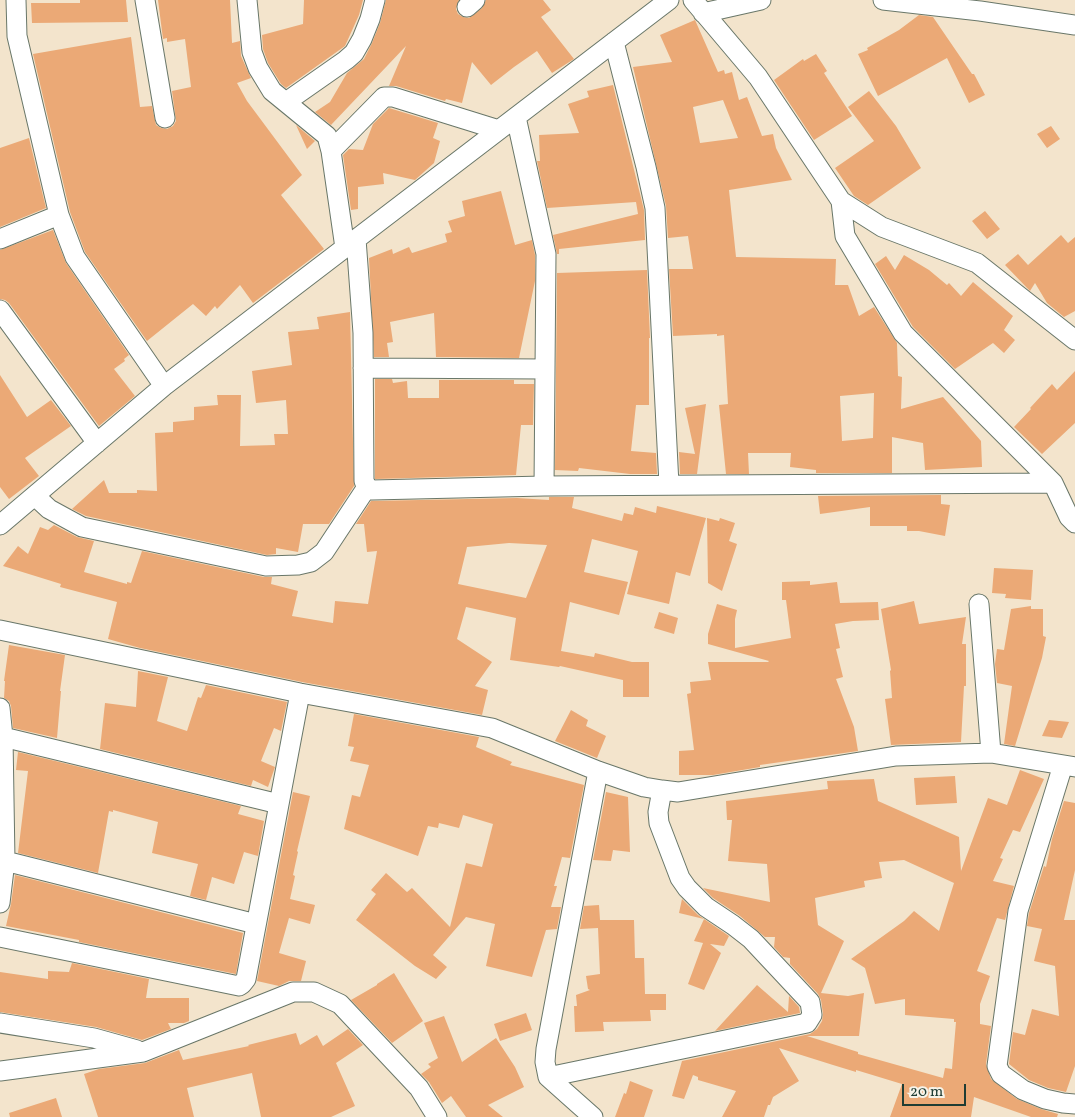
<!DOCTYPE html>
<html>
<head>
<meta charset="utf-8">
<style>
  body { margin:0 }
  #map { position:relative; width:1075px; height:1117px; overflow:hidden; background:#f3e4cc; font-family:Vollkorn,serif }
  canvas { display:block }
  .scale { position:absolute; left:902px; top:1084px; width:64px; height:22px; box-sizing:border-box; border:2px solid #1f3d34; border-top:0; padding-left:6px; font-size:15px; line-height:18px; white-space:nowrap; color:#1f3d34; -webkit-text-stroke:4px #f7f3e8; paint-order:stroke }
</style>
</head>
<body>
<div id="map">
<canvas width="1075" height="1117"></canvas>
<div class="scale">20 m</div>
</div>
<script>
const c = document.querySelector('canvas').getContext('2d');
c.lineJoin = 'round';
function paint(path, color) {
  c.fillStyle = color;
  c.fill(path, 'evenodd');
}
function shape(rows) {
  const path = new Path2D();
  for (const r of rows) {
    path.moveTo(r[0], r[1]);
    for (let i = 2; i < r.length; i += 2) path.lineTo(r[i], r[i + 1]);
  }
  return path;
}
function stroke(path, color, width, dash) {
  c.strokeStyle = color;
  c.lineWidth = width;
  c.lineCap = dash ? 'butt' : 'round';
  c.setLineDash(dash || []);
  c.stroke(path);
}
paint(shape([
  [80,0,126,0,128,22,32,23,31,3,80,3],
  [158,0,230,0,232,43,240,41,241,56,251,78,237,83,247,101,302,175,281,195,324,249,253,303,240,285,217,309,215,306,206,316,193,304,147,341,85,252,70,212,33,54,131,37,140,107,152,106,156,125,161,128,167,129,173,126,176,121,172,91,191,87,185,39,167,42,167,38,163,39],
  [304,0,363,0,359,15,345,46,286,88,281,84,268,63,263,49,262,35,303,24],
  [386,0,459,0,456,9,458,14,463,17,469,18,482,8,486,0,543,0,551,10,541,17,574,59,552,73,537,51,514,67,491,85,472,62,462,103,446,99,445,101,396,86,389,86,406,46,331,125,315,112,330,102,347,73,364,59,372,43,380,23],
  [919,15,933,17,972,74,974,74,985,95,969,103,947,58,878,96,858,54,868,50,867,48,899,30],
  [695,20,718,72,724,70,725,74,732,72,739,100,747,97,762,136,773,134,776,148,792,180,729,190,736,257,836,259,835,285,848,285,859,316,874,307,897,343,898,376,902,377,901,409,943,397,981,441,982,467,925,470,923,443,892,437,892,473,816,473,816,470,790,467,791,453,748,453,749,474,726,474,719,405,728,404,724,335,717,336,717,334,673,336,669,269,693,269,688,236,668,238,666,206,633,67,672,62,660,35],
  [723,100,738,138,700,143,693,107],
  [874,393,873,438,842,441,840,396],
  [816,54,827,71,824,73,852,116,814,140,774,80,803,59,804,61],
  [613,85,644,210,645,240,559,249,559,254,557,254,553,235,638,214,636,202,547,208,537,161,540,161,539,135,579,133,568,104,589,97,587,91],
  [869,91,896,126,921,168,868,205,854,196,835,168,874,141,848,107],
  [389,108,438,123,433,138,440,141,434,163,415,180,383,173,384,184,358,187,358,209,351,210,343,155,349,149,363,150,373,124],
  [296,125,315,141,307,149],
  [1051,126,1060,139,1047,148,1037,134],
  [29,138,46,208,0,227,0,148],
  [501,191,515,245,532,240,535,255,535,281,519,358,436,357,434,313,390,322,393,342,387,343,389,357,374,357,369,258,392,249,393,254,409,247,412,253,447,242,445,234,452,232,448,221,465,216,462,201],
  [985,211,1000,229,987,239,972,221],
  [53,230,66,263,129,355,124,359,125,361,114,369,135,396,99,426,9,303,5,300,0,299,0,250],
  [1061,235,1068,243,1075,237,1075,311,1064,317,1047,303,1035,283,1030,291,1005,265,1018,254,1028,265],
  [904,255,929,270,947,285,949,283,961,296,973,282,1013,316,1004,330,1015,340,1004,353,993,343,955,369,913,327,875,264,886,256,895,270],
  [647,270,650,338,649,338,649,405,636,405,631,451,656,453,657,474,630,474,579,468,578,471,555,470,557,273],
  [350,312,354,486,329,524,303,524,298,552,276,548,276,554,267,555,86,516,72,509,104,480,109,493,137,493,137,490,157,491,155,433,173,432,173,422,194,420,194,407,218,405,217,395,241,395,240,446,275,445,274,434,288,434,286,400,256,403,252,371,292,365,288,332,319,329,317,317],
  [1075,371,1075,423,1042,454,1014,427,1031,409,1030,408,1052,384,1057,390],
  [0,375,27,417,51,400,71,426,25,458,39,476,9,499,0,487],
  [375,379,392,379,393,383,407,381,408,398,439,398,439,380,514,380,514,384,534,384,533,425,521,425,516,475,375,479],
  [706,404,697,474,680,474,679,452,695,454,685,408],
  [941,495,941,504,950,505,945,536,919,531,907,531,907,526,870,526,870,507,820,514,818,496],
  [549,497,574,497,572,508,622,521,624,513,633,515,635,507,656,513,657,506,706,518,690,576,676,572,669,604,627,594,638,551,592,539,584,572,628,582,619,615,570,602,561,651,594,657,595,653,632,662,649,662,649,697,623,697,623,680,560,666,559,667,510,660,516,618,466,607,457,639,492,662,475,686,488,690,482,715,302,682,140,648,108,639,117,602,60,587,61,584,3,566,18,546,28,554,40,527,48,530,54,525,77,537,94,541,84,572,127,584,127,582,131,583,142,551,264,577,272,577,271,584,298,591,292,616,333,623,335,601,368,604,377,551,367,552,364,524,356,524,371,501,517,498,549,500],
  [509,543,547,545,526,598,458,584,467,547],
  [707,518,719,521,720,518,735,523,729,541,737,544,722,591,708,583],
  [994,568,1033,570,1031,600,1005,598,1006,594,992,593],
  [810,581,810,585,837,582,840,603,878,602,879,620,853,621,835,624,840,648,836,649,843,677,836,679,854,727,858,751,760,765,760,767,713,775,679,775,679,751,694,750,687,694,691,693,690,682,711,680,708,662,768,662,769,661,708,644,708,634,717,604,737,610,735,619,735,648,791,638,786,600,782,600,782,582],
  [914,601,919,624,966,617,962,644,966,644,966,686,964,686,961,742,891,745,885,699,892,698,890,671,891,670,881,609],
  [1031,606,1031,609,1043,609,1043,636,1046,637,1042,658,1015,746,1004,744,1012,686,997,683,995,664,997,649,1004,650,1011,609],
  [659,612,678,618,674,634,654,628],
  [9,645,65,655,60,691,61,691,57,738,13,728,11,706,9,701,4,698,5,681,4,681],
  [138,671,168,677,157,721,187,731,198,697,201,698,206,685,287,702,281,731,274,728,261,761,275,767,268,787,253,780,251,786,100,749,105,703,136,707],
  [571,710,588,720,586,726,606,736,597,758,555,741],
  [354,714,479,737,476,747,512,762,510,765,584,785,570,858,562,857,554,886,557,886,551,907,561,907,557,929,546,930,532,977,486,966,495,924,466,917,433,955,447,967,436,979,415,966,356,920,376,894,371,890,386,873,407,892,412,888,450,927,466,863,482,867,493,824,463,815,459,828,439,823,438,828,428,826,418,856,344,829,352,795,360,797,369,765,350,761,354,747,348,746],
  [1049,720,1069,722,1062,738,1042,736],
  [18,752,241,806,238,814,264,821,258,856,244,852,234,884,212,877,206,900,190,896,198,864,152,853,158,822,113,810,113,812,109,811,98,873,18,853,28,771,16,770],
  [1020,770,1044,779,1020,832,1013,830,1000,858,1003,859,993,881,1014,886,1005,920,997,918,977,971,990,976,980,1004,980,1024,991,1026,986,1064,991,1079,1017,1099,1041,1109,1058,1114,1057,1117,1031,1117,974,1097,971,1117,890,1117,902,1084,856,1070,856,1072,833,1065,779,1048,799,1081,773,1097,770,1105,768,1105,764,1117,722,1117,736,1091,698,1080,698,1077,693,1075,684,1099,672,1096,682,1061,810,1034,817,1029,822,1021,823,1014,821,1000,818,994,790,964,790,958,783,957,774,947,775,937,765,937,740,916,713,898,703,888,770,902,767,864,728,861,732,820,727,820,726,801,828,789,827,781,874,779,878,801,959,837,961,871,988,798,1007,805],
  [904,860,954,883,939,931,914,911,904,921,851,959,865,968,875,1004,905,999,905,1015,954,1019,954,1022,956,1022,952,1069,945,1068,943,1078,858,1054,858,1052,807,1036,859,1036,864,993,848,996,821,993,844,941,818,925,815,898,865,887,864,881,882,878,879,862],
  [955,776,957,803,916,805,914,778],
  [293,792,310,796,297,851,298,852,293,875,295,876,290,899,315,905,310,924,289,918,279,953,306,961,301,981,289,981,279,986,257,981],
  [606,792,628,797,630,852,613,850,611,861,593,860],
  [1064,801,1075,803,1075,870,1064,920,1075,920,1075,1066,1066,1092,1048,1088,1029,1080,1009,1064,1013,1032,1025,1035,1032,1009,1059,1016,1055,966,1034,961,1042,929,1027,926,1029,913,1044,866,1046,867,1052,839],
  [15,875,243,933,236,974,79,942,79,940,6,926,11,904],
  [682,899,698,915,704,919,679,913],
  [599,905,600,920,634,920,635,958,644,958,645,994,666,994,666,1010,650,1010,651,1021,603,1022,604,1031,575,1032,574,1006,577,1006,576,995,590,990,588,989,586,976,600,974,598,928,580,929,584,906],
  [704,919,729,936,724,946,710,944,721,953,704,990,688,984,703,943,694,941],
  [72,963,149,979,146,998,189,998,189,1021,184,1023,168,1023,171,1029,142,1040,96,1027,0,1012,0,972,48,979,48,971,69,972],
  [394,973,423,1021,392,1043,351,1000,377,985,377,984],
  [757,985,788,1012,789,996,799,1007,800,1013,715,1031],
  [526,1013,532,1030,500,1041,494,1024],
  [444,1016,462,1062,496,1038,515,1067,524,1087,488,1105,503,1117,466,1117,451,1096,442,1103,429,1082,421,1074,431,1067,428,1064,438,1058,424,1023],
  [348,1029,363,1045,336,1063,355,1106,331,1117,261,1117,252,1073,187,1088,194,1117,98,1117,84,1074,99,1069,145,1063,179,1050,183,1060,249,1046,248,1045,296,1033,300,1045,317,1035,323,1046],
  [630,1081,653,1090,644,1117,615,1117,624,1093,626,1094],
  [56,1098,62,1117,10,1117,9,1113]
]), '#eba976');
const minor = shape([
  [16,0,17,36,59,215,75,257,164,386],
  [145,0,165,118],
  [247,0,252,52,258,68,272,91,327,136,331,151,345,248],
  [693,0,758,77,841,201,882,227,977,263,1075,340],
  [883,0,980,11,1075,25],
  [467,7,475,0],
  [703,13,761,0],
  [614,42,646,167,655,208,669,485],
  [286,102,346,60,354,53,362,39,370,19,375,0],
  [516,117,546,254,544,486],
  [331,151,384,97,393,97,499,130],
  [841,201,845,236,903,333,1053,483,1069,517,1075,523],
  [0,239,59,215],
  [356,239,363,333,364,481,367,487,372,490,544,486,1053,483],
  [0,310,97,443],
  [363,368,544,369],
  [35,496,49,509,82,527,266,566,298,565,311,562,324,552,367,487],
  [0,525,164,386,669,0],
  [979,604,991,753],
  [0,630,300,693,492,728,598,771,644,787,662,790,678,792,896,756,991,753,1075,767],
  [0,708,3,737,5,861,0,903],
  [3,737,279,804],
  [1063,765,1018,911,997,1066,1001,1074,1023,1090,1045,1099,1063,1103,1075,1104],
  [5,861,256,924],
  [0,937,239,986,242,984,246,979,300,693],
  [0,1023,94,1038,137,1050],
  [0,1071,143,1052,293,992,314,992,340,1004,419,1088,437,1117],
  [548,1077,807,1023,812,1015,810,1002,751,939,733,925,706,907,687,888,680,878,659,823,658,812,662,790],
  [593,1117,548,1077,545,1062,546,1049,598,771]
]);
stroke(minor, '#697769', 21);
stroke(minor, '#fff', 19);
</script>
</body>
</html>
